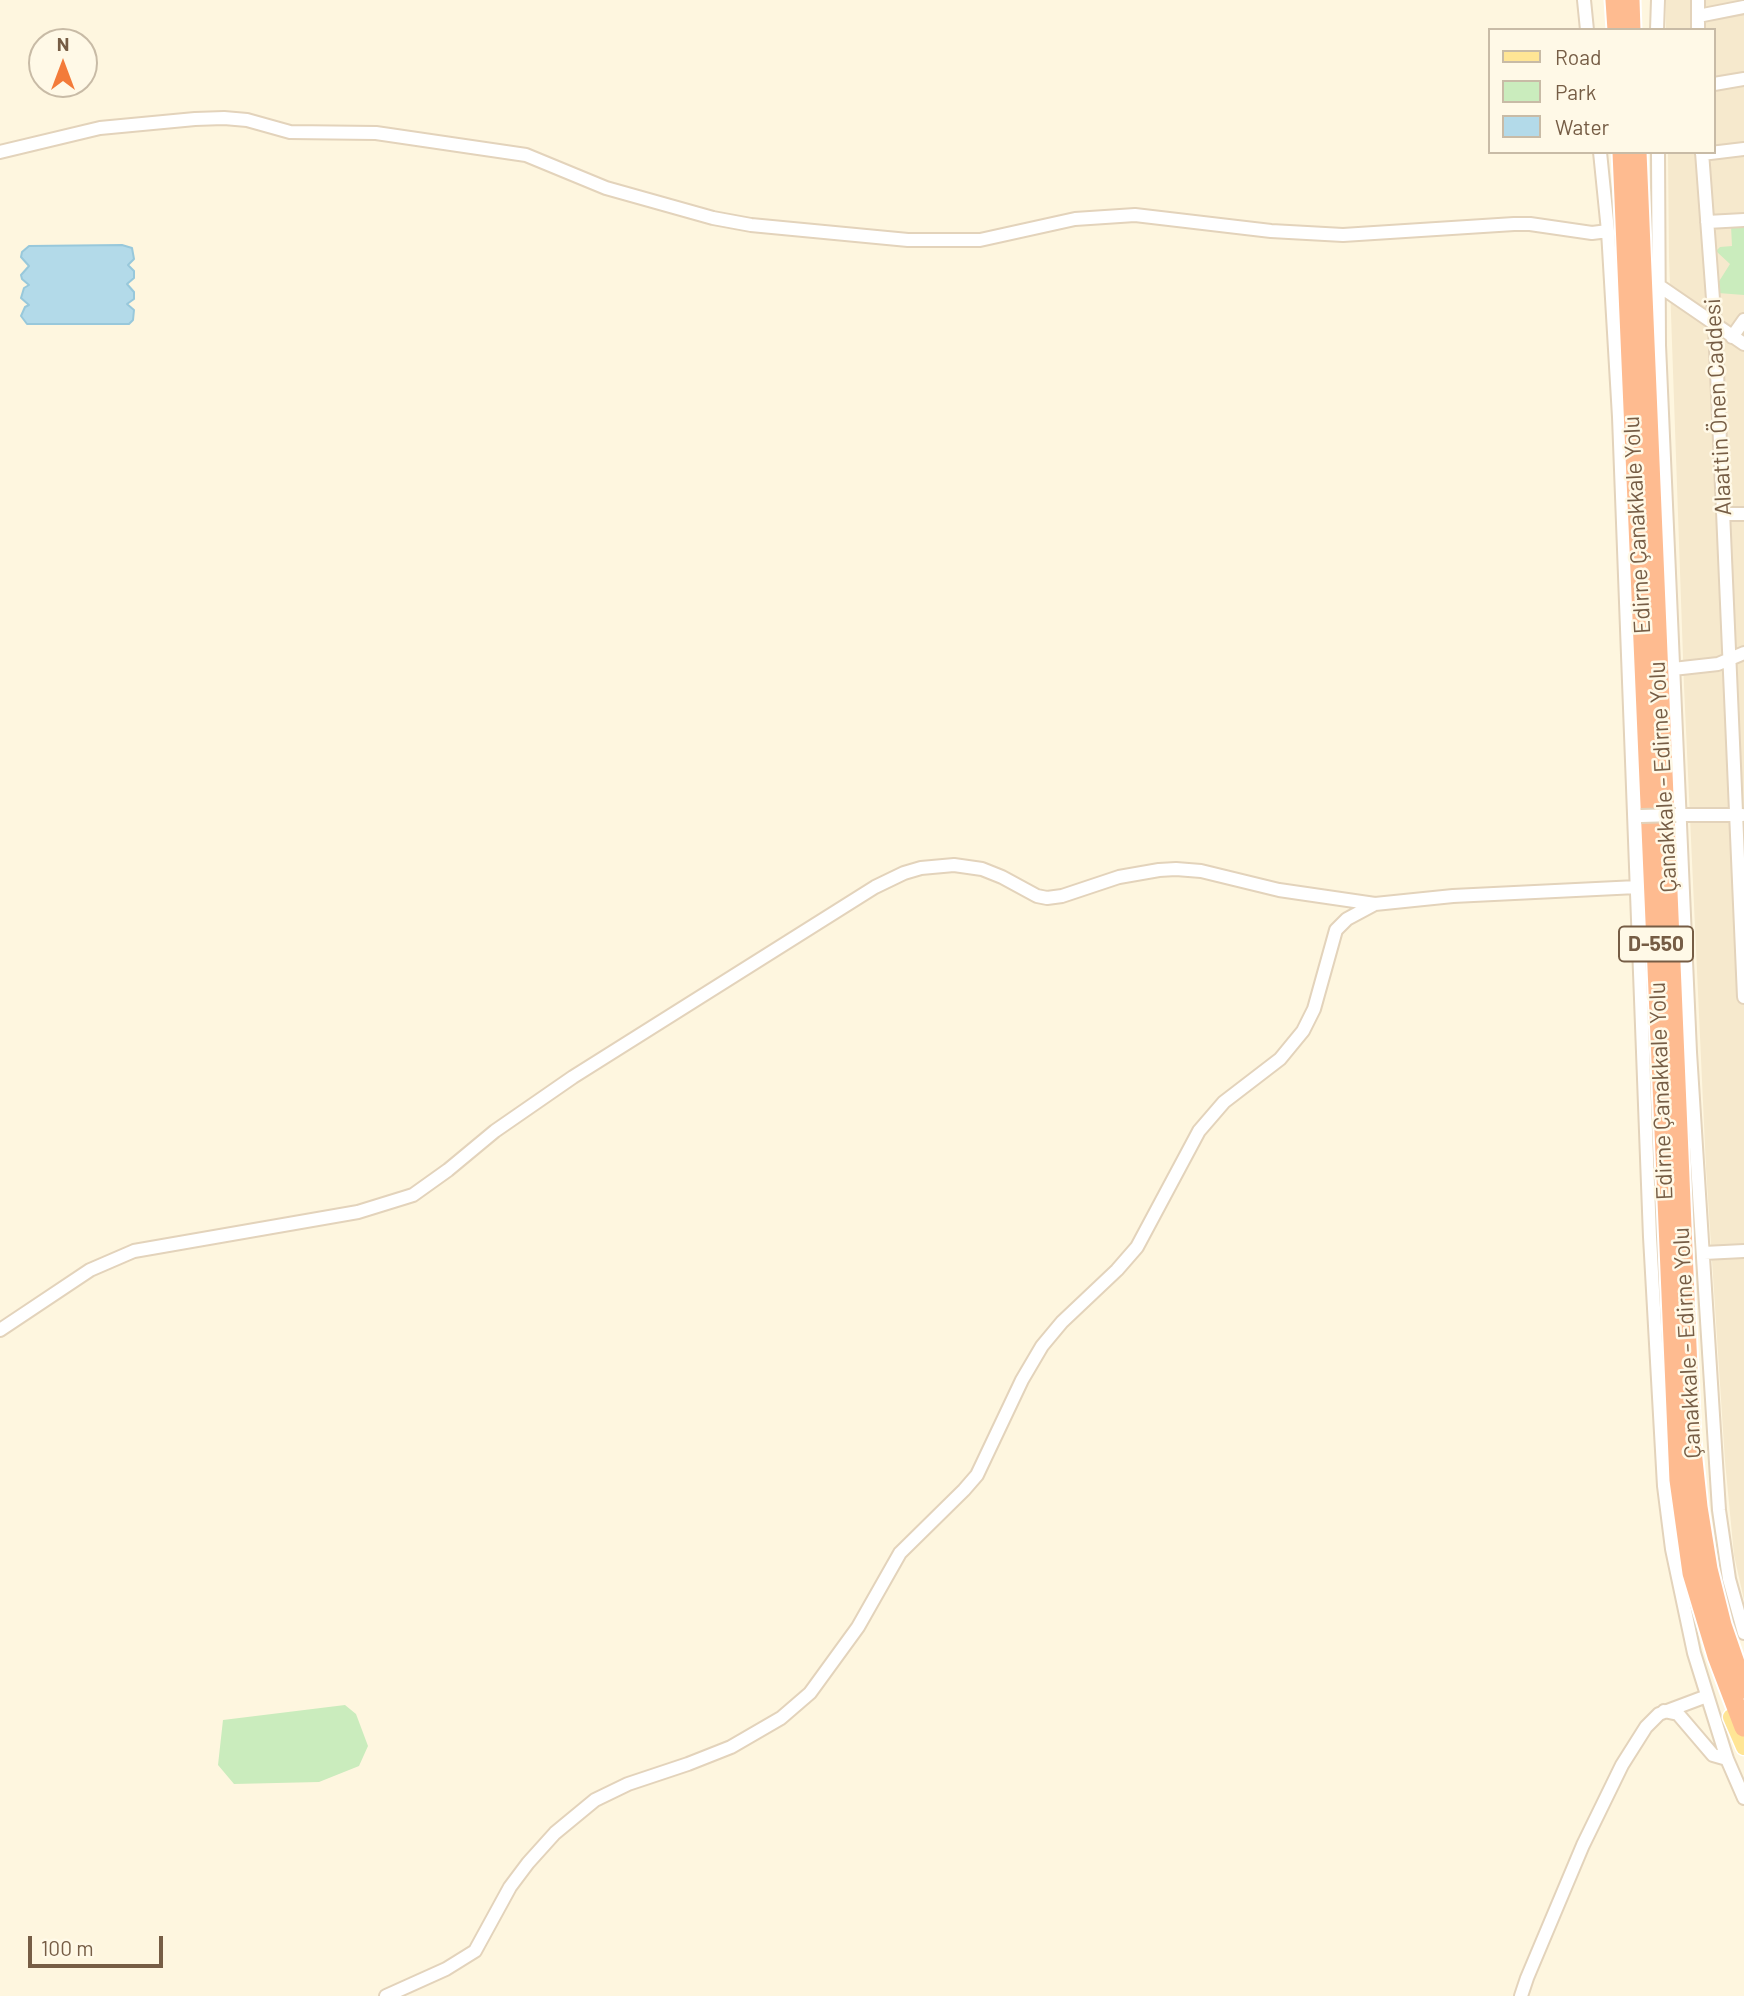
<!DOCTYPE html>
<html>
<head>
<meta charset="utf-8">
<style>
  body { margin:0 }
  #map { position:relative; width:1744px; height:1996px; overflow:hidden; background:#fef6df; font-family:Barlow,sans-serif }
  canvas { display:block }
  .legend { position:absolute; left:1488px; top:28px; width:228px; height:126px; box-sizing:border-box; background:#fff9e7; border:2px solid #c8bba6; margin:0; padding:9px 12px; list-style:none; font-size:21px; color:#765d45 }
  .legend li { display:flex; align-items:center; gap:14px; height:35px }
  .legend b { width:35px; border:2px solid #c8bba6 }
  .north { position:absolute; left:28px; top:28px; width:70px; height:70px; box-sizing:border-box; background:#fff9e7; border:2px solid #c8bba6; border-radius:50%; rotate:0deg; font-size:19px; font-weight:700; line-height:28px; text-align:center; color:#765d45 }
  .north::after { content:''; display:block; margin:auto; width:24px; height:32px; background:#f37b3a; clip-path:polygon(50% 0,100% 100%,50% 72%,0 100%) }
  .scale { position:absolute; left:28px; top:1936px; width:135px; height:32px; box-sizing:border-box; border:4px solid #765d45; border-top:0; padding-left:9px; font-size:21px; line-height:24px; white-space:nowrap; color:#765d45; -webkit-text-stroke:5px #fff9e7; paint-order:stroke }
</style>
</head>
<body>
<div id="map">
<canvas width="1744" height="1996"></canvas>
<ul class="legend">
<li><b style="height:9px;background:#ffe595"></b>Road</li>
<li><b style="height:19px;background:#caecbd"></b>Park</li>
<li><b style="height:19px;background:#b3dae9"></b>Water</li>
</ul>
<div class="north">N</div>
<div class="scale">100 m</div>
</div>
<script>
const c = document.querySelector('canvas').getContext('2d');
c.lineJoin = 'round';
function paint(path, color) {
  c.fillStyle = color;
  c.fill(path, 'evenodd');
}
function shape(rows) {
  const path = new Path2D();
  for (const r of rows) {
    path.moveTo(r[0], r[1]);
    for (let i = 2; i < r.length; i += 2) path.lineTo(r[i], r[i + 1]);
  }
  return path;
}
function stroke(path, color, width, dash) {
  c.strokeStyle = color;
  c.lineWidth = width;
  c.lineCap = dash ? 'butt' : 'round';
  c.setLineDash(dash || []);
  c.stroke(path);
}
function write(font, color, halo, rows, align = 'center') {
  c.font = font + ' Barlow,sans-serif';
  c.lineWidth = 5;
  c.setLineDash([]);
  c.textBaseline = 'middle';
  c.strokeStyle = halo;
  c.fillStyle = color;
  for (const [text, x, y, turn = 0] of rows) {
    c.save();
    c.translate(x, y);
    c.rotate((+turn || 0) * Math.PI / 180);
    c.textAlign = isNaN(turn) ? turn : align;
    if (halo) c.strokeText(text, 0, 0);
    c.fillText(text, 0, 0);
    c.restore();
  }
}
paint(shape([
  [1666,0,1744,0,1744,1600,1734,1555,1725,1461,1706,1168,1684,686,1669,257,1668,152,1714,152,1714,30,1666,30]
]), '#f6e9cd');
paint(shape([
  [1744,225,1744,295,1718,293,1718,283,1730,264,1716,251,1720,247,1732,246,1731,226],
  [345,1705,356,1714,368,1746,359,1766,319,1782,234,1784,218,1765,223,1720]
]), '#caecbd');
const water = shape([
  [29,246,122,245,132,248,134,259,128,265,134,271,134,278,127,284,134,292,134,299,127,304,134,310,133,320,129,324,27,324,21,316,25,307,29,305,21,298,24,288,29,285,22,279,21,275,29,266,21,257,22,252,29,246]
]);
paint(water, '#b3dae9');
stroke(water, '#98c8db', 2);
const minor = shape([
  [1584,0,1587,30],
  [1698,0,1698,30],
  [1698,16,1744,7],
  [1657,30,1658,0],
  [1714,84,1744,79],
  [0,152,100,128,195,119,224,118,247,120,290,132,376,133,526,155,606,188,713,218,751,225,908,240,980,240,1075,219,1135,215,1271,231,1343,235,1514,224,1530,224,1592,233,1608,231],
  [1600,152,1608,231,1619,417,1650,1237,1664,1486,1672,1549,1694,1653,1727,1759,1744,1798],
  [1658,152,1659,345,1690,1052,1719,1510,1729,1579,1744,1633],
  [1702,152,1715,326,1744,997],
  [1702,154,1744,149],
  [1707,222,1744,220],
  [1658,285,1744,344],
  [1732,337,1744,320],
  [1723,514,1744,514],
  [1673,669,1718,664,1744,653],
  [1680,815,1742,815],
  [1704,1253,1744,1251],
  [0,1330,90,1270,134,1251,358,1212,413,1195,448,1170,495,1131,573,1077,875,887,904,873,921,868,954,865,982,869,1002,877,1037,896,1047,898,1062,896,1119,877,1159,870,1176,869,1201,871,1279,890,1375,904,1453,896,1637,887],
  [1664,1711,1678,1714,1713,1755,1727,1759],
  [386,1996,446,1969,475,1951,510,1887,528,1863,555,1833,595,1800,628,1784,688,1764,731,1747,781,1718,810,1693,858,1627,900,1553,964,1490,977,1475,1022,1380,1042,1346,1062,1322,1117,1270,1137,1247,1199,1131,1224,1102,1280,1059,1303,1031,1314,1009,1336,930,1347,919,1375,904],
  [1521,1996,1527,1978,1583,1845,1622,1765,1646,1727,1659,1714,1707,1696]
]);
const major = shape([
  [1731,1717,1744,1747]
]);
const highway = shape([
  [1615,0,1617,30],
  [1630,0,1631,30],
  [1622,152,1679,1480,1692,1573,1717,1656,1744,1727],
  [1637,152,1691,1441,1698,1507,1708,1569,1722,1625,1744,1689]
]);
stroke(minor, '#e3d3bb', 16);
stroke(major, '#fff', 19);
stroke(highway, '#fff', 23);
stroke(minor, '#fff', 12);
stroke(major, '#ffe595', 16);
stroke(highway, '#febb90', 19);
const minorBridge = shape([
  [1641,816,1676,815]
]);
stroke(minorBridge, '#e3d3bb', 16, []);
stroke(minorBridge, '#fff', 12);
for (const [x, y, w] of [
  [1656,944,74]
]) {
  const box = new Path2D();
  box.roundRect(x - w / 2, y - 17.5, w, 35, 5);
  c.fillStyle = '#fff9e7';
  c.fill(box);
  stroke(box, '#765d45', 2);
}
write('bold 21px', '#765d45', null, [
  ["D-550",1656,944]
]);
write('23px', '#765d45', '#fff9e7', [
  ["Alaattin Önen Caddesi",1718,407,-93],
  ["Edirne Çanakkale Yolu",1637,525,-93],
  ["Çanakkale - Edirne Yolu",1663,777,-93],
  ["Edirne Çanakkale Yolu",1661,1091,-92],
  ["Çanakkale - Edirne Yolu",1687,1343,-93]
]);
</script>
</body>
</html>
